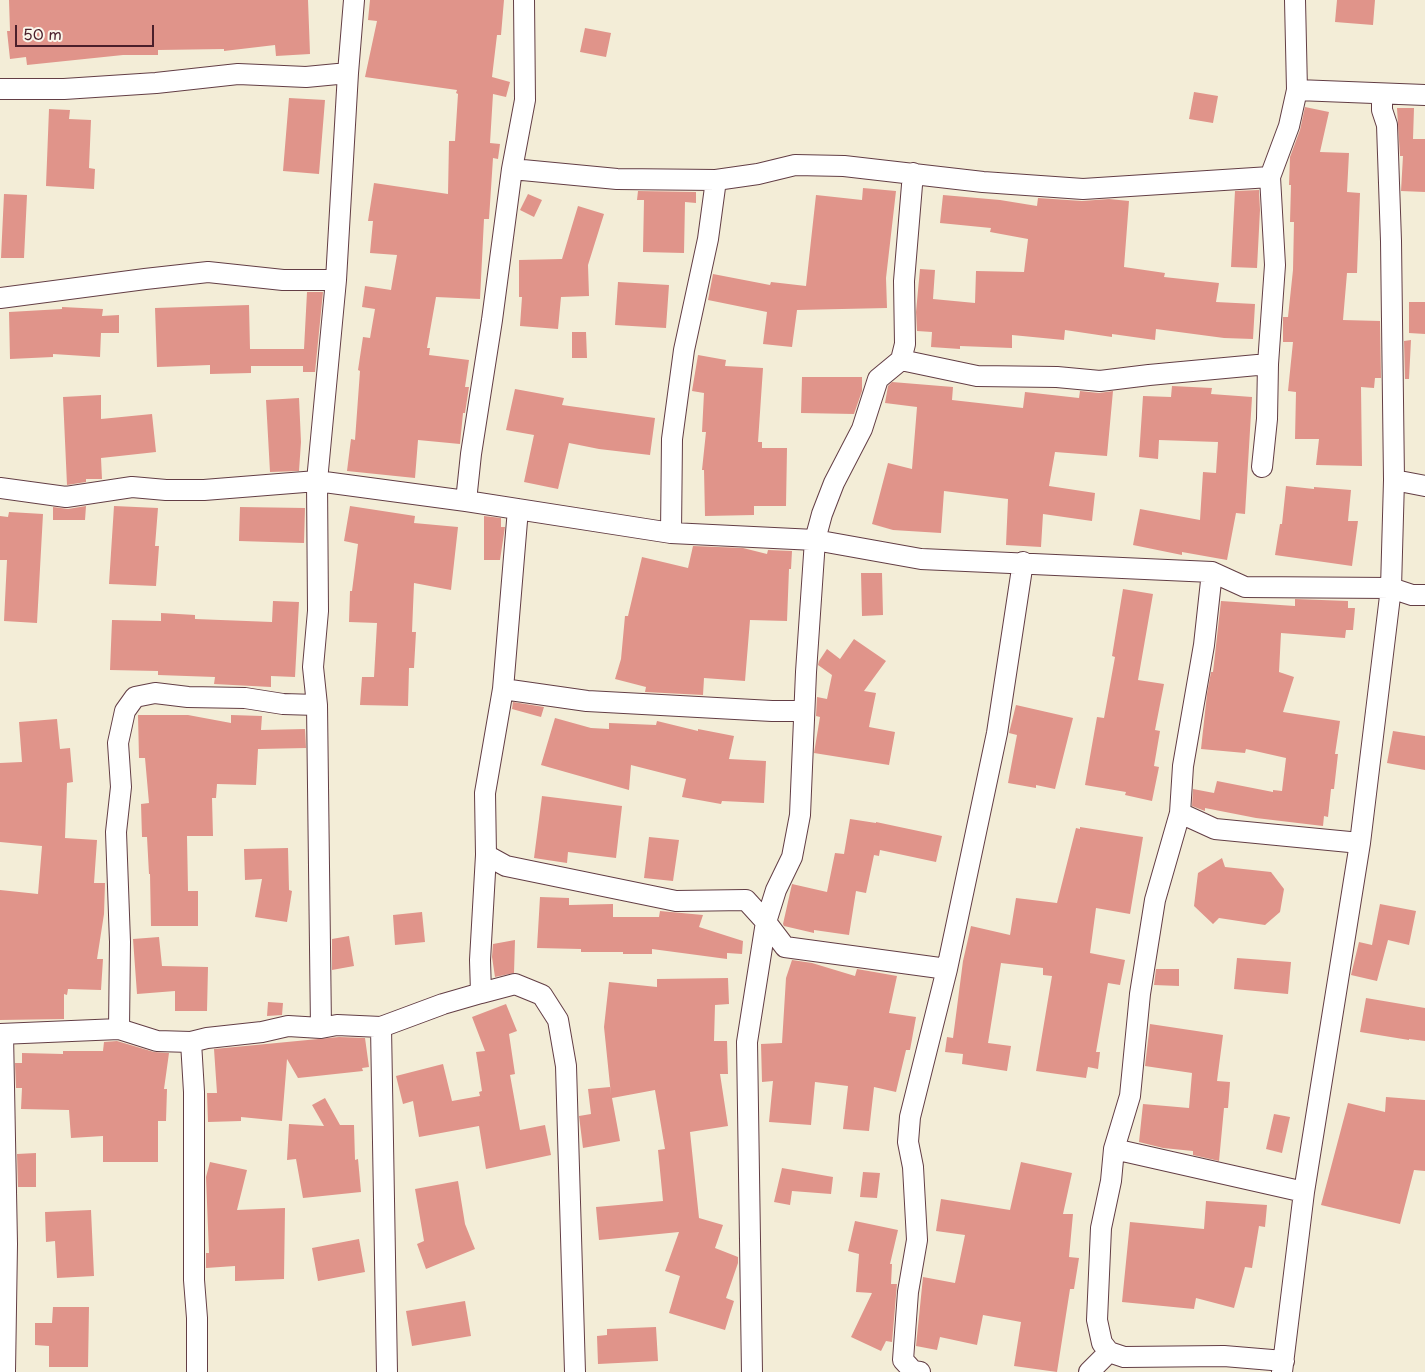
<!DOCTYPE html>
<html>
<head>
<meta charset="utf-8">
<style>
  body { margin:0 }
  #map { position:relative; width:1425px; height:1372px; overflow:hidden; background:#f3edd7; font-family:"Playpen Sans",sans-serif }
  canvas { display:block }
  .scale { position:absolute; left:15px; top:25px; width:139px; height:22px; box-sizing:border-box; border:2px solid #4a1f2b; border-top:0; padding-left:6px; font-size:15px; line-height:18px; white-space:nowrap; color:#4a1f2b; -webkit-text-stroke:4px #fbf7ec; paint-order:stroke }
</style>
</head>
<body>
<div id="map">
<canvas width="1425" height="1372"></canvas>
<div class="scale">50 m</div>
</div>
<script>
const c = document.querySelector('canvas').getContext('2d');
c.lineJoin = 'round';
function paint(path, color) {
  c.fillStyle = color;
  c.fill(path, 'evenodd');
}
function shape(rows) {
  const path = new Path2D();
  for (const r of rows) {
    path.moveTo(r[0], r[1]);
    for (let i = 2; i < r.length; i += 2) path.lineTo(r[i], r[i + 1]);
  }
  return path;
}
function stroke(path, color, width, dash) {
  c.strokeStyle = color;
  c.lineWidth = width;
  c.lineCap = dash ? 'butt' : 'round';
  c.setLineDash(dash || []);
  c.stroke(path);
}
paint(shape([
  [9,0,308,0,310,54,276,56,275,45,224,51,224,49,158,50,158,55,123,55,27,65,26,57,10,59,7,31,10,31],
  [370,0,504,0,501,35,497,35,492,77,510,82,506,97,493,94,490,143,500,144,498,159,493,158,489,219,484,219,480,299,436,297,427,348,430,348,429,355,469,360,465,387,469,387,465,413,463,413,460,444,418,440,415,478,347,471,351,439,355,440,360,371,358,370,363,337,370,338,375,309,362,307,365,286,391,290,397,255,370,253,373,221,368,221,374,183,448,194,449,141,455,141,458,94,456,93,457,90,365,77,377,21,368,20],
  [1337,0,1375,0,1373,25,1335,22],
  [585,28,611,33,606,57,580,52],
  [1194,92,1218,96,1213,123,1189,119],
  [289,98,325,100,319,174,283,171],
  [1305,107,1329,112,1320,152,1349,153,1347,192,1360,193,1357,273,1347,273,1343,320,1380,321,1381,378,1375,378,1374,388,1361,387,1362,466,1316,465,1319,439,1295,439,1296,392,1288,391,1293,342,1283,342,1283,317,1288,317,1293,270,1294,222,1290,222,1291,185,1289,185,1290,157,1300,130],
  [1397,108,1414,108,1413,139,1425,139,1425,192,1401,191,1403,156,1400,156],
  [49,109,70,110,69,119,91,120,89,168,95,169,94,189,46,186],
  [863,188,896,191,886,278,887,308,797,310,792,347,763,344,767,312,708,300,713,274,770,285,771,282,806,286,816,195,862,200],
  [1259,190,1260,210,1257,268,1231,267,1235,191],
  [638,191,696,192,696,203,685,202,684,253,643,252,644,200,637,200],
  [4,194,27,195,24,258,1,258],
  [528,194,542,200,534,217,520,210],
  [943,195,1000,200,1037,206,1038,198,1082,201,1109,199,1129,201,1124,267,1165,273,1164,277,1219,283,1216,302,1255,304,1253,339,1224,338,1156,329,1155,340,1112,334,1112,337,1065,330,1064,340,1012,335,1012,348,960,346,960,349,931,347,932,332,917,331,916,312,920,269,935,270,933,299,975,303,976,271,1024,272,1028,239,990,232,991,228,940,223],
  [578,206,604,214,588,265,589,296,561,297,558,329,520,326,522,297,519,297,519,260,562,259],
  [618,282,669,285,666,328,615,325],
  [307,292,323,292,315,372,303,372,303,366,251,366,251,373,210,374,210,365,157,367,155,308,249,305,250,349,304,349],
  [1409,302,1425,302,1425,334,1409,333],
  [62,307,103,309,102,316,119,315,119,333,101,333,100,357,53,354,53,357,10,359,9,312,62,309],
  [572,332,586,332,587,358,572,358],
  [1411,340,1409,379,1405,379,1404,341],
  [698,355,726,360,725,366,763,368,758,442,762,442,762,448,787,448,786,506,754,506,754,515,705,516,704,470,702,470,706,432,702,432,704,393,692,391],
  [802,377,862,377,862,391,854,414,801,413],
  [892,382,953,387,952,400,1023,408,1025,392,1079,398,1080,391,1099,393,1113,391,1107,456,1055,452,1049,486,1095,493,1092,521,1043,514,1041,547,1006,545,1008,499,944,491,941,533,893,530,872,524,888,463,912,469,917,407,885,403,888,386],
  [1172,386,1212,388,1211,394,1252,397,1245,514,1236,513,1227,560,1182,552,1182,555,1133,545,1140,509,1200,520,1203,472,1216,473,1218,442,1159,440,1158,459,1139,457,1143,396,1171,397],
  [515,389,564,398,562,405,655,418,650,455,599,449,569,443,558,489,524,482,534,435,506,430],
  [101,395,101,419,152,414,156,452,101,458,102,479,86,479,86,482,67,485,63,397],
  [299,398,301,442,299,471,270,472,266,400],
  [1286,486,1314,489,1314,487,1351,490,1348,521,1358,521,1352,566,1275,555,1280,524,1282,524],
  [86,506,85,520,53,520,53,507,68,509],
  [114,506,158,508,155,546,159,546,156,586,109,584],
  [350,506,415,516,414,523,458,527,451,590,414,583,412,632,416,632,414,668,409,668,408,706,360,705,362,677,374,677,377,623,349,622,350,591,352,591,358,544,344,541],
  [240,507,305,508,304,543,239,541],
  [9,512,43,514,37,623,4,621,7,560,0,560,0,516,8,517],
  [484,516,501,518,501,527,505,527,500,560,484,560],
  [693,546,743,548,767,554,768,550,792,551,791,569,789,569,787,621,750,620,745,681,704,678,703,695,645,692,646,687,615,679,621,659,625,616,628,616,642,557,688,568],
  [861,573,882,573,883,615,862,616],
  [1123,589,1153,594,1138,680,1164,684,1155,730,1160,731,1154,766,1159,767,1152,801,1125,795,1126,792,1085,785,1097,717,1104,718,1115,657,1112,656],
  [1295,599,1348,601,1348,608,1355,608,1353,630,1346,630,1345,638,1281,633,1279,672,1294,677,1283,712,1340,721,1335,754,1338,754,1334,789,1331,789,1328,817,1324,816,1323,826,1256,818,1205,808,1205,811,1192,806,1193,789,1214,793,1217,781,1273,792,1273,790,1282,791,1286,758,1246,749,1245,753,1201,749,1207,694,1211,672,1213,672,1221,601,1295,606],
  [273,601,299,602,295,677,271,676,271,687,214,684,215,677,158,675,158,671,110,670,112,620,161,621,161,613,195,615,195,619,272,622],
  [854,639,886,661,864,691,876,693,869,727,895,732,889,765,814,753,820,717,816,716,817,697,827,699,832,675,818,665,819,661,827,649,840,659],
  [513,702,544,707,541,717,512,709],
  [1016,705,1073,718,1055,789,1036,785,1036,788,1008,783,1017,735,1009,733],
  [138,715,188,715,231,723,231,715,262,716,261,730,305,729,306,748,258,749,256,785,217,784,216,798,212,798,213,836,187,836,188,891,198,891,198,926,151,926,150,874,149,874,147,837,142,837,141,804,149,803,145,758,139,758],
  [555,718,591,728,609,729,609,723,656,725,657,721,698,731,698,729,734,736,729,759,766,761,764,803,722,801,721,804,682,797,686,779,631,765,629,790,541,765],
  [57,719,60,749,70,748,73,782,67,783,65,838,97,840,94,883,105,883,104,914,97,959,103,959,101,990,68,989,67,995,64,994,64,1019,0,1020,0,890,38,894,42,846,0,842,0,763,22,762,19,722],
  [1393,731,1425,736,1425,770,1387,763],
  [542,796,622,806,616,858,568,852,567,863,534,858],
  [850,819,876,823,876,822,942,836,936,862,880,850,879,856,874,855,866,893,856,891,849,935,814,930,814,933,784,926,783,924,792,884,827,892,835,853,844,854],
  [1080,827,1143,837,1130,914,1096,908,1090,953,1125,960,1120,985,1108,983,1096,1052,1100,1052,1098,1069,1088,1067,1086,1078,1036,1071,1052,976,1043,975,1043,968,1001,963,988,1043,1011,1046,1007,1071,962,1064,963,1054,945,1052,947,1037,953,1038,963,961,971,926,1010,935,1016,898,1057,903,1076,828,1080,829],
  [649,837,679,840,673,881,644,878],
  [288,848,289,890,292,891,287,922,255,917,262,879,245,880,244,849],
  [1222,858,1225,867,1271,872,1284,889,1280,912,1265,925,1219,918,1213,924,1194,906,1198,873],
  [540,897,569,898,569,905,613,904,613,917,659,917,660,911,703,915,699,927,743,941,742,954,727,953,727,959,652,949,652,954,623,954,623,952,581,952,581,949,537,948],
  [1380,904,1416,911,1409,945,1388,940,1377,981,1351,975,1359,942,1372,945],
  [422,912,425,942,395,945,393,915],
  [349,936,354,966,332,970,332,939],
  [159,937,162,966,208,967,207,1011,175,1011,175,991,137,994,133,939],
  [515,940,514,973,495,977,492,957,493,944],
  [1237,958,1291,962,1288,994,1234,989],
  [792,960,812,963,855,976,857,969,897,976,889,1013,916,1017,910,1050,906,1050,896,1092,874,1087,869,1131,843,1129,848,1086,815,1082,811,1125,769,1122,773,1081,762,1082,761,1044,782,1043,786,978],
  [1156,969,1179,969,1179,986,1154,985],
  [728,978,729,1004,715,1005,714,1041,727,1041,728,1074,720,1074,728,1126,690,1132,699,1218,723,1225,715,1248,738,1257,738,1263,726,1298,734,1301,725,1330,669,1313,680,1276,665,1271,679,1232,599,1240,596,1207,663,1201,658,1150,665,1149,655,1090,612,1098,620,1141,583,1148,579,1116,591,1114,588,1089,610,1087,611,1095,604,1027,609,982,657,987,657,979],
  [1366,998,1425,1008,1425,1041,1409,1039,1409,1040,1360,1032],
  [268,1002,283,1003,282,1015,267,1016],
  [506,1004,517,1031,509,1034,515,1074,510,1075,520,1130,545,1125,551,1155,486,1169,479,1126,419,1137,413,1101,403,1104,396,1076,443,1064,452,1101,480,1096,479,1092,482,1091,476,1052,485,1051,472,1017],
  [1150,1024,1223,1035,1217,1081,1230,1082,1228,1108,1224,1108,1219,1161,1193,1155,1193,1151,1163,1148,1139,1142,1143,1104,1189,1108,1192,1073,1145,1066],
  [339,1037,365,1038,369,1067,362,1068,363,1071,298,1078,287,1059,282,1121,241,1117,241,1121,208,1122,207,1093,217,1093,214,1049],
  [117,1041,154,1052,169,1053,164,1089,167,1089,166,1121,158,1121,158,1162,103,1162,103,1136,71,1138,69,1110,21,1109,22,1088,16,1088,15,1063,22,1063,22,1053,63,1054,63,1051,103,1051,104,1042],
  [1386,1097,1425,1100,1425,1171,1414,1170,1400,1224,1321,1205,1348,1103,1385,1112],
  [325,1098,340,1125,354,1125,355,1160,358,1159,361,1192,303,1198,296,1159,287,1160,289,1124,324,1126,312,1105],
  [1274,1114,1290,1117,1282,1153,1266,1149],
  [36,1153,36,1187,18,1187,17,1154],
  [210,1162,247,1170,237,1210,285,1208,284,1279,235,1281,235,1266,206,1268,206,1253,209,1253,206,1177],
  [1021,1162,1072,1173,1063,1214,1073,1214,1069,1257,1079,1258,1074,1289,1070,1289,1057,1372,1014,1366,1021,1322,983,1315,977,1345,940,1337,937,1350,916,1346,923,1277,955,1283,965,1235,936,1231,941,1199,1010,1210],
  [782,1168,833,1177,831,1194,792,1191,790,1205,774,1202],
  [863,1172,880,1173,877,1198,860,1197],
  [458,1181,465,1224,475,1249,426,1269,417,1244,424,1241,415,1189],
  [1206,1201,1267,1205,1265,1227,1259,1226,1252,1268,1245,1267,1234,1308,1196,1298,1194,1309,1122,1302,1130,1222,1204,1229],
  [91,1210,94,1276,57,1278,55,1241,46,1242,45,1212],
  [855,1221,898,1230,890,1264,892,1264,891,1284,897,1284,892,1342,886,1341,881,1351,851,1337,872,1293,856,1292,859,1254,848,1251],
  [359,1239,365,1272,318,1281,312,1248],
  [465,1301,471,1336,412,1346,406,1311],
  [53,1307,89,1307,88,1367,49,1367,49,1346,35,1345,35,1323,52,1323],
  [656,1327,658,1361,598,1364,597,1336,607,1335,607,1329]
]), '#e0948a');
const minor = shape([
  [524,0,525,100,512,169,617,179,716,180,758,174,795,165,844,166,983,182,1083,189,1270,177],
  [1295,0,1297,90,1425,95],
  [0,89,64,89,156,83,238,74,306,77,348,73],
  [0,298,145,279,208,272,283,280,336,280],
  [901,360,977,376,1057,377,1100,381,1149,375,1268,364],
  [1262,467,1267,419,1268,364,1275,265,1270,177,1289,126,1297,90],
  [1394,480,1425,486],
  [0,488,66,497,132,487,166,490,204,490,317,481,466,501,671,533,815,540,921,559,1212,572,1245,587,1391,588,1412,595,1425,595],
  [466,501,471,454,492,320,512,169],
  [671,533,672,439,684,350,708,239,716,180],
  [1212,572,1204,645,1183,766,1180,813,1155,900,1140,994,1130,1096,1114,1149,1111,1181,1101,1228,1097,1320,1102,1343,1109,1352,1124,1357,1224,1356,1284,1361],
  [503,689,587,701,772,711,804,711],
  [317,705,321,1028],
  [1180,813,1215,829,1360,843],
  [486,855,506,866,676,901,746,900,766,922,785,947,947,969],
  [481,993,515,984,542,995,558,1020,566,1066,575,1372],
  [381,1027,387,1372],
  [119,1029,157,1041,191,1042,207,1038,262,1032,288,1026,321,1028,337,1025,381,1027,443,1004,481,993,480,960,486,855,485,793,503,689,518,509],
  [0,1034,119,1029,120,942,116,832,121,787,118,743,125,711,135,697,155,693,188,697,245,698,283,704,317,705,313,667,318,611,317,481,336,280,348,73,354,0],
  [3,1034,7,1244,5,1372],
  [191,1042,194,1092,194,1280,197,1318,197,1372],
  [1114,1149,1304,1192],
  [752,1372,747,1042,766,922,776,890,792,857,800,815,806,672,815,540,822,514,834,483,862,429,878,379,901,360,905,344,904,281,913,173],
  [920,1372,913,1371,903,1360,908,1292,917,1240,913,1167,908,1142,910,1117,947,969,997,733,1023,562],
  [1089,1372,1109,1352],
  [1282,1372,1304,1192,1360,843,1391,588,1394,480,1391,241,1387,125,1382,110,1382,94]
]);
stroke(minor, '#633e45', 22);
stroke(minor, '#fff', 20);
</script>
</body>
</html>
